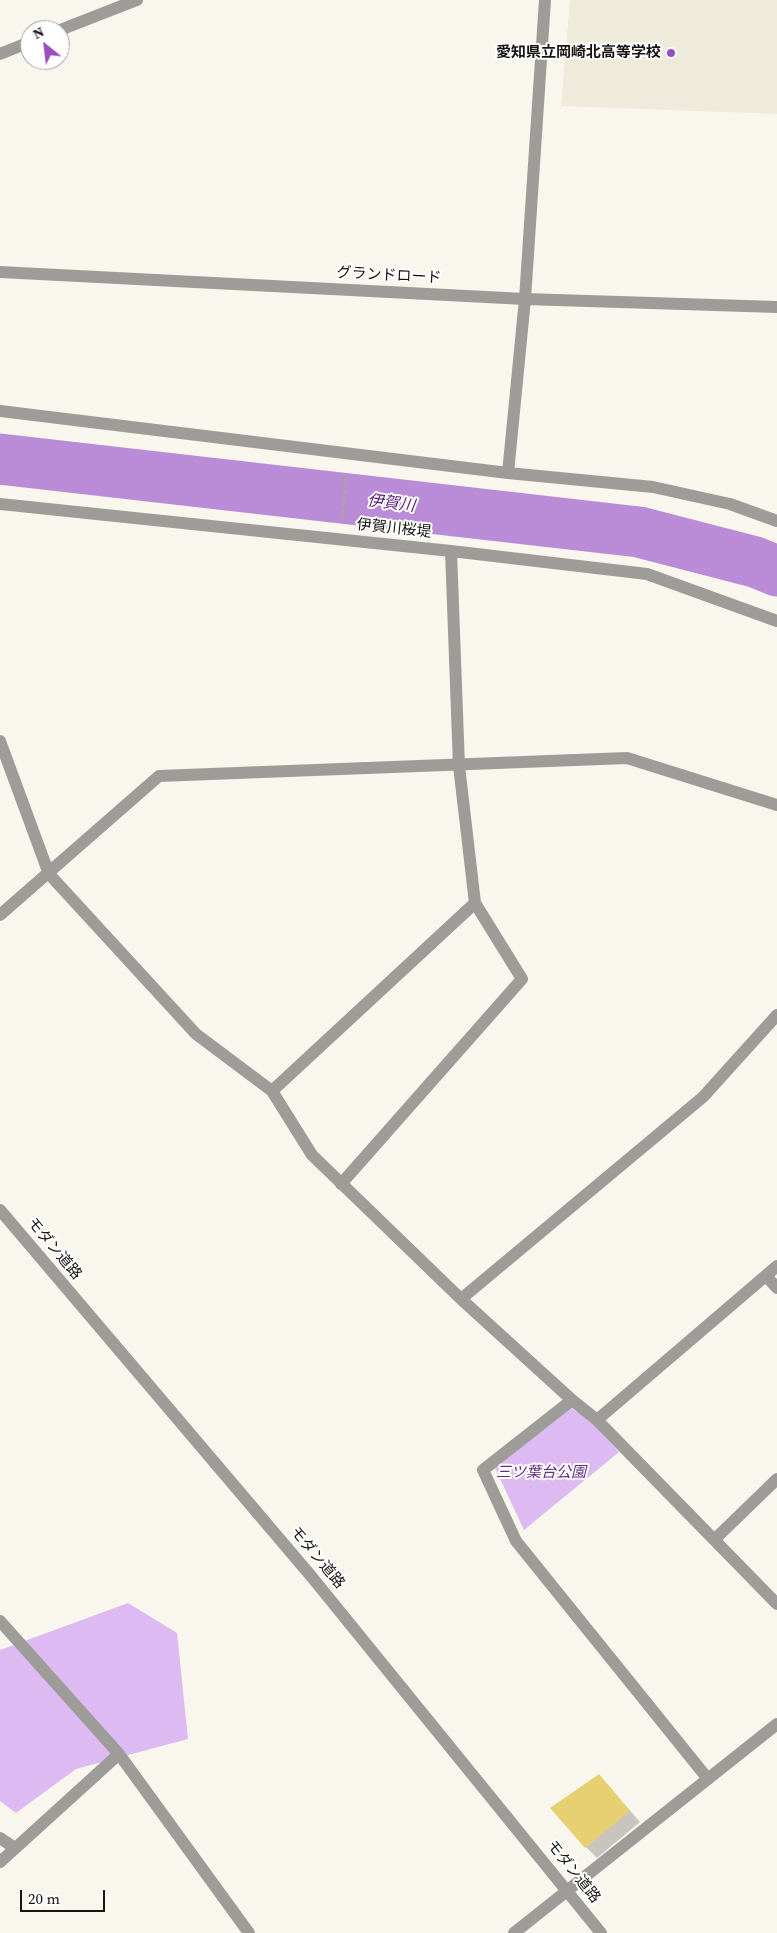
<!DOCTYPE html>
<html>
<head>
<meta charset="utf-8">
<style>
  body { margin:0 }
  #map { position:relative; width:777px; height:1933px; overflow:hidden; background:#f9f7ed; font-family:"Source Serif 4",serif }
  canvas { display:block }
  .north { position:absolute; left:20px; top:20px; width:50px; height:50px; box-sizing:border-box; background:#fff; border:1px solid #a1a1a0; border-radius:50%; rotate:331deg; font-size:14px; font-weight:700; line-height:20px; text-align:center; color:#151411 }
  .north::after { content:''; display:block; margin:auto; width:18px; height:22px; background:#984dc0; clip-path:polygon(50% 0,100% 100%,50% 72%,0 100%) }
  .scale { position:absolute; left:20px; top:1890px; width:85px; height:22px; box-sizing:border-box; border:2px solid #151411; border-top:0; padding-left:6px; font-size:15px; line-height:18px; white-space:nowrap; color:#151411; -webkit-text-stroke:4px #fff; paint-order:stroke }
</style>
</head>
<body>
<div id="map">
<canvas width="777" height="1933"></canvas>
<div class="north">N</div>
<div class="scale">20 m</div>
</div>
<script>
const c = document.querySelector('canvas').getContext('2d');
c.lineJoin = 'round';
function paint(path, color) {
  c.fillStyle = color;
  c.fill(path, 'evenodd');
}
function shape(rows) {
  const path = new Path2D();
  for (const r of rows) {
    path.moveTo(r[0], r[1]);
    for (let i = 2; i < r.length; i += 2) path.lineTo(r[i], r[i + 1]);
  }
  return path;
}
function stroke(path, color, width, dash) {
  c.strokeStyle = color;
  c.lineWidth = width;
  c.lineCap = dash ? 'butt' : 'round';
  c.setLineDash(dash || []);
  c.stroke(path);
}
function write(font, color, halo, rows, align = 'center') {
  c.font = font + ' "Source Serif 4","Noto Sans JP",serif';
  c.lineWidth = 4;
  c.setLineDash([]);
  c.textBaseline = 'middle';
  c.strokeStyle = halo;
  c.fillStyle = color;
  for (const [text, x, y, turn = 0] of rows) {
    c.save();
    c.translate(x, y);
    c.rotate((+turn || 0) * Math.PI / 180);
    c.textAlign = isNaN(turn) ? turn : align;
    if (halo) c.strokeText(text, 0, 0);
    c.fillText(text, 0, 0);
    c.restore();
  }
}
paint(shape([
  [570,0,777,0,777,114,561,106]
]), '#efebdb');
paint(shape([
  [571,1408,593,1423,619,1452,524,1530,495,1468],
  [128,1603,177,1633,188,1739,76,1769,16,1813,0,1801,0,1650]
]), '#ddbbf2');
paint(shape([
  [599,1775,640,1822,597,1858,586,1847]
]), '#0003');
stroke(shape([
  [0,459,639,532,755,562,777,571]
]), '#ba8bd6', 51);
paint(shape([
  [599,1774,630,1811,585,1848,550,1808]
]), '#e7d072');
stroke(shape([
  [342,520,346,474]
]), '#a8a69f', 3, [4, 2.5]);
stroke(shape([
  [60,30,137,0],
  [0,54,30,42],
  [0,272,525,299,777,307],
  [0,411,508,473,653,487,730,504,777,521],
  [508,473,525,299,545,0],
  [0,504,451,551,647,574,777,621],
  [0,741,49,874,196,1034,272,1091,312,1155,461,1299,572,1400,597,1420,777,1604],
  [0,915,159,776,627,758,777,805],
  [272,1091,475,903],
  [341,1184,522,979,475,903,459,766,451,551],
  [0,1210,311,1576,601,1933],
  [766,1276,777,1288],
  [461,1299,703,1097,777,1015],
  [572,1400,483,1470,516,1541,708,1779],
  [597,1420,777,1266],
  [715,1539,777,1479],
  [0,1621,119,1754,249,1933],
  [0,1838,15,1848],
  [0,1862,119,1754],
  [514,1933,777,1724]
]), '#9d9c98', 12);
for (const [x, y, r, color] of [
  [671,53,5,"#984dc0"]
]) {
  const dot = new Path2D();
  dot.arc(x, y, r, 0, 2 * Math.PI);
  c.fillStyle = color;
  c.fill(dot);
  stroke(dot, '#fff', 2);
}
write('bold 15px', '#151411', '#fff', [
  ["愛知県立岡崎北高等学校",661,53]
], 'right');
write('15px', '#151411', '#fff', [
  ["グランドロード",389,276,3],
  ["伊賀川桜堤",394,529,6],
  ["モダン道路",54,1249,50],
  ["モダン道路",317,1558,50],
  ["モダン道路",573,1872,51]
]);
write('italic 15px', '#662b83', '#fff', [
  ["三ツ葉台公園",541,1473]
]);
write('italic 16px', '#591c75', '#fff', [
  ["伊賀川",391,504,7]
]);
</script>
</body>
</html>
